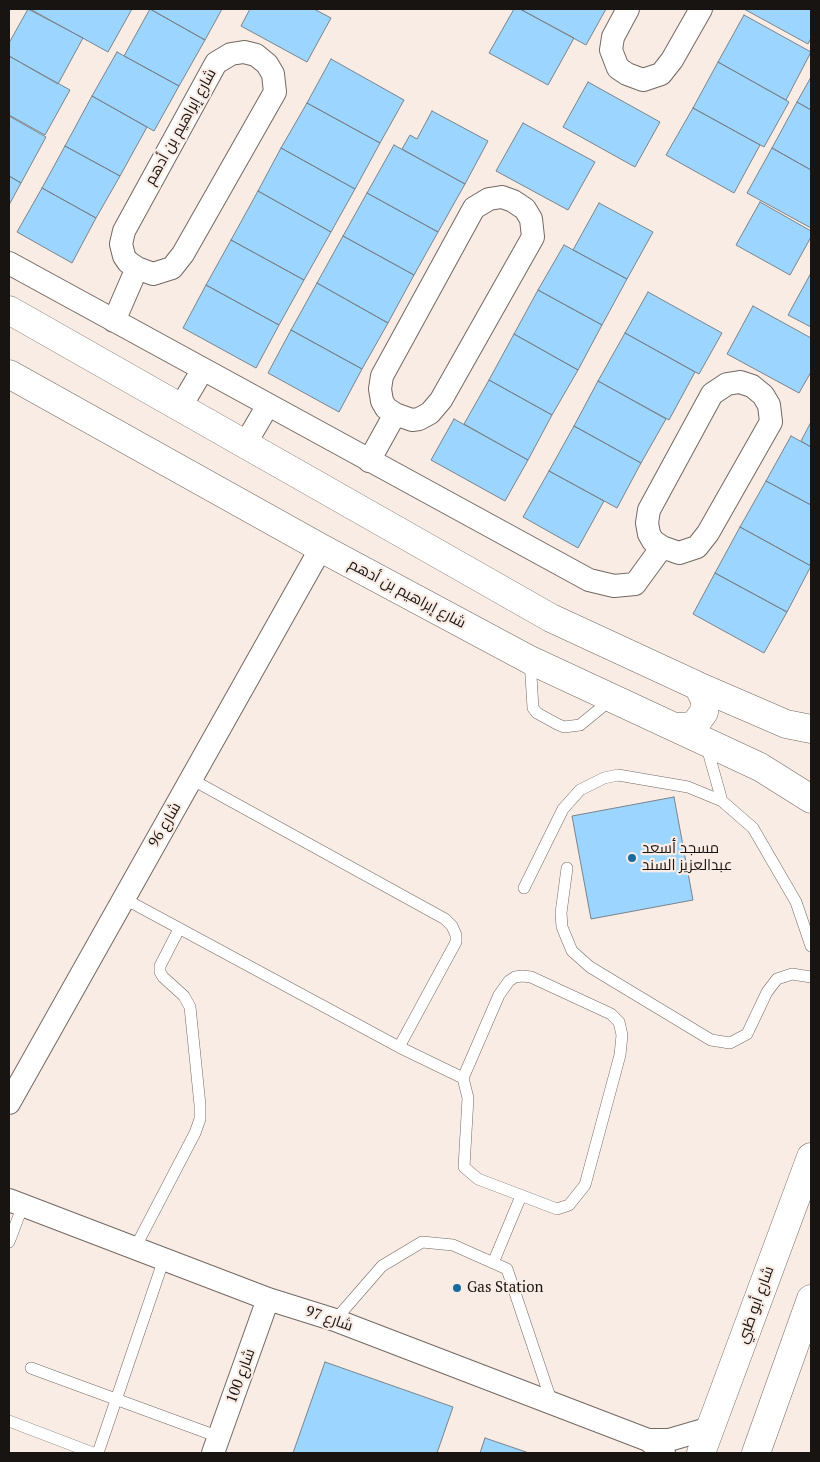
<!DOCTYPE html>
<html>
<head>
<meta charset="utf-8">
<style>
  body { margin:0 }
  #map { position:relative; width:820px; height:1462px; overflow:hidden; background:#f9ece5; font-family:"PT Serif",serif }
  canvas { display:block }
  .frame { position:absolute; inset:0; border:10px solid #181412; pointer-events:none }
</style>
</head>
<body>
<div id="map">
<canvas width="820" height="1462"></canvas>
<div class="frame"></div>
</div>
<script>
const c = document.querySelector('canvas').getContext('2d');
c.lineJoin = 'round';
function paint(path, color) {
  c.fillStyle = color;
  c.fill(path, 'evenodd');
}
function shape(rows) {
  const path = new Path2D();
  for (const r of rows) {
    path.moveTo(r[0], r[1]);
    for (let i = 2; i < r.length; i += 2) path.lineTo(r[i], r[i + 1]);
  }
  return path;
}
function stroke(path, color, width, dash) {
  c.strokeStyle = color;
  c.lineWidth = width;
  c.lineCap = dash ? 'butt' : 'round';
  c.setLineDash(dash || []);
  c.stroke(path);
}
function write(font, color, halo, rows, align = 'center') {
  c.font = font + ' "PT Serif",Cairo,serif';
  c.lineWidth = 4.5;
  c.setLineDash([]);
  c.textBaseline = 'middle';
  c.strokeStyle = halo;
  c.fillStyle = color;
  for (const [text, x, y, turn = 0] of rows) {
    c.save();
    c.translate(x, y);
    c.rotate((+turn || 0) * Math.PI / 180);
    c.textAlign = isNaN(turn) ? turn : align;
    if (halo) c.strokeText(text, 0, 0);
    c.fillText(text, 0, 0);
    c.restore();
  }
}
const building = shape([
  [28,9,83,38,58,84,9,56,9,43,28,9],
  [30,9,132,9,108,52,30,9],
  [150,9,205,40,179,86,124,56,150,9],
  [150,9,222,9,205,40,150,9],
  [250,9,314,9,331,18,307,62,241,26,250,9],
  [514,9,520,9,574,38,548,85,489,53,514,9],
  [520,9,606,9,586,45,520,9],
  [744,9,811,9,811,38,808,44,744,9],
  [744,15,811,52,786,100,718,62,744,15],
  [117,52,179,86,154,131,92,96,117,52],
  [9,56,70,90,45,135,9,115,9,56],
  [331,59,404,100,380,143,307,103,331,59],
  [718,62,789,102,764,147,693,108,718,62],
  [811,77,811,110,797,102,811,77],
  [588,82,660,122,635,167,563,127,588,82],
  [92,96,147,127,120,176,65,146,92,96],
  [797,102,811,110,811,170,772,148,797,102],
  [307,103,380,143,355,189,281,148,307,103],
  [693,108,760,145,734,193,666,155,693,108],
  [432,111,488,141,465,184,402,149,410,135,417,139,432,111],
  [9,116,46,137,21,183,9,176,9,116],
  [523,123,595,162,568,210,496,171,523,123],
  [394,145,465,184,438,232,367,193,394,145],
  [65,146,120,176,96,218,42,188,65,146],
  [281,148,355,189,331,232,258,191,281,148],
  [772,148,811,170,811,228,747,193,772,148],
  [9,176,21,183,9,205,9,176],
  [42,188,96,218,72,263,17,232,42,188],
  [258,191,331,232,304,280,231,240,258,191],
  [367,193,438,232,414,275,343,236,367,193],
  [760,202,811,231,811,237,790,275,736,245,760,202],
  [599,203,653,232,627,279,573,250,599,203],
  [343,236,414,275,388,323,317,283,343,236],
  [231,240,304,280,279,325,206,285,231,240],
  [564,245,627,279,602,325,538,290,564,245],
  [811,273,811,327,788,315,811,273],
  [317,283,388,323,362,369,291,330,317,283],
  [206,285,279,325,256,368,183,328,206,285],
  [538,290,602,325,578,370,514,334,538,290],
  [648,292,722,333,699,374,625,333,648,292],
  [753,306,811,338,811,372,799,393,727,354,753,306],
  [291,330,362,369,339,412,268,373,291,330],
  [625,333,695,372,669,420,598,381,625,333],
  [514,334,578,370,552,415,489,380,514,334],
  [489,380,552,415,528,460,464,424,489,380],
  [598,381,666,419,641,463,574,426,598,381],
  [454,419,528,460,505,501,431,460,454,419],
  [811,422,811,447,801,441,811,422],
  [574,426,641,463,617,508,549,471,574,426],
  [791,436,811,447,811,505,766,481,791,436],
  [549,471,604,501,578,548,523,517,549,471],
  [766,481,811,505,811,566,740,527,766,481],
  [740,527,811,566,787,612,715,573,740,527],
  [715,573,787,612,764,653,693,614,715,573],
  [674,797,693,900,591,919,572,816,674,797],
  [325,1362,453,1407,437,1453,293,1453,325,1362],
  [485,1438,529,1453,480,1453,485,1438]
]);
paint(building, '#9cd5ff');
stroke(building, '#79838b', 1);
const lane = shape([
  [530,660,533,708,537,713,557,724,564,727,580,725,613,698],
  [706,744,722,801],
  [191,779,445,919,452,926,456,935,456,942,399,1047],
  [567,868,561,913,562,927,572,951,590,967,711,1040,730,1043,747,1034,767,992,777,979,792,974,811,977],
  [524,888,563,809,580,790,604,778,618,775,688,787,722,801,753,828,796,902,811,946],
  [123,898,399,1047,463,1078],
  [522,976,531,977,611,1014,619,1022,622,1035,620,1055,585,1185,569,1205,557,1209,478,1179,464,1167,468,1098,463,1078,499,995,509,981,515,977,522,976],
  [9,1242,23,1205],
  [135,1248,195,1133,200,1119,200,1105,190,1007,184,996,163,977,160,972,160,966,179,929],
  [493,1263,521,1196],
  [335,1320,382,1266,422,1242,453,1245,507,1269,552,1403],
  [31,1368,219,1437],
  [9,1421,93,1453],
  [98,1453,164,1259]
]);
const street = shape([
  [628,9,613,37,611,50,618,68,627,74,643,80,661,74,672,60,701,9],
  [244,52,256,55,267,64,273,74,275,92,183,254,172,268,153,274,137,268,128,262,124,256,121,244,124,231,216,63,231,54,244,52],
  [502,197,513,201,525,209,531,219,533,237,441,400,430,413,419,419,412,420,395,414,386,408,382,401,380,389,382,376,474,208,489,199,502,197],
  [9,263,589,580,614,586,635,584,662,547],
  [114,321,137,268],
  [740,382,752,386,763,395,769,405,771,422,708,533,697,547,679,553,662,547,653,541,649,534,647,523,649,510,712,394,727,384,740,382],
  [180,408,203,369],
  [244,446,268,405],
  [369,461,395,414],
  [9,1103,321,548],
  [9,1200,268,1299,335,1320,648,1440,664,1453],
  [648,1440,669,1440,710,1428],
  [213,1453,268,1299]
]);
const secondary = shape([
  [9,310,551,618,698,686,786,724,811,729],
  [9,374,321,548,530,660,760,767,811,799],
  [678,727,694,726,704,712,705,700,698,686],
  [701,1453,811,1157],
  [756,1453,811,1299]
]);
stroke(lane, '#736862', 12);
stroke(street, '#736862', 24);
stroke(secondary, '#736862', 29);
stroke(lane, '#fff', 11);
stroke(street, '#fff', 22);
stroke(secondary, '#fff', 28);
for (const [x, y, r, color] of [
  [632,858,5,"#186c9d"],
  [457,1288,5,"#186c9d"]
]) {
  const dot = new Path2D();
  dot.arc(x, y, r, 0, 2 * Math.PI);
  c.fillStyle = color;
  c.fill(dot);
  stroke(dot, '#f9ece5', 2);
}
write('15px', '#181412', '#f9ece5', [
  ["شارع إبراهيم بن أدهم",181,127,-61],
  ["شارع إبراهيم بن أدهم",407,594,28],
  ["شارع 96",165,825,-60],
  ["شارع أبو ظبي",756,1305,-70],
  ["شارع 97",329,1319,19],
  ["شارع 100",241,1376,-70]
]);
write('15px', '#181412', '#f9ece5', [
  ["مسجد أسعد",642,849],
  ["عبدالعزيز السند",642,866],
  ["Gas Station",467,1288]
], 'left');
</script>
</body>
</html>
